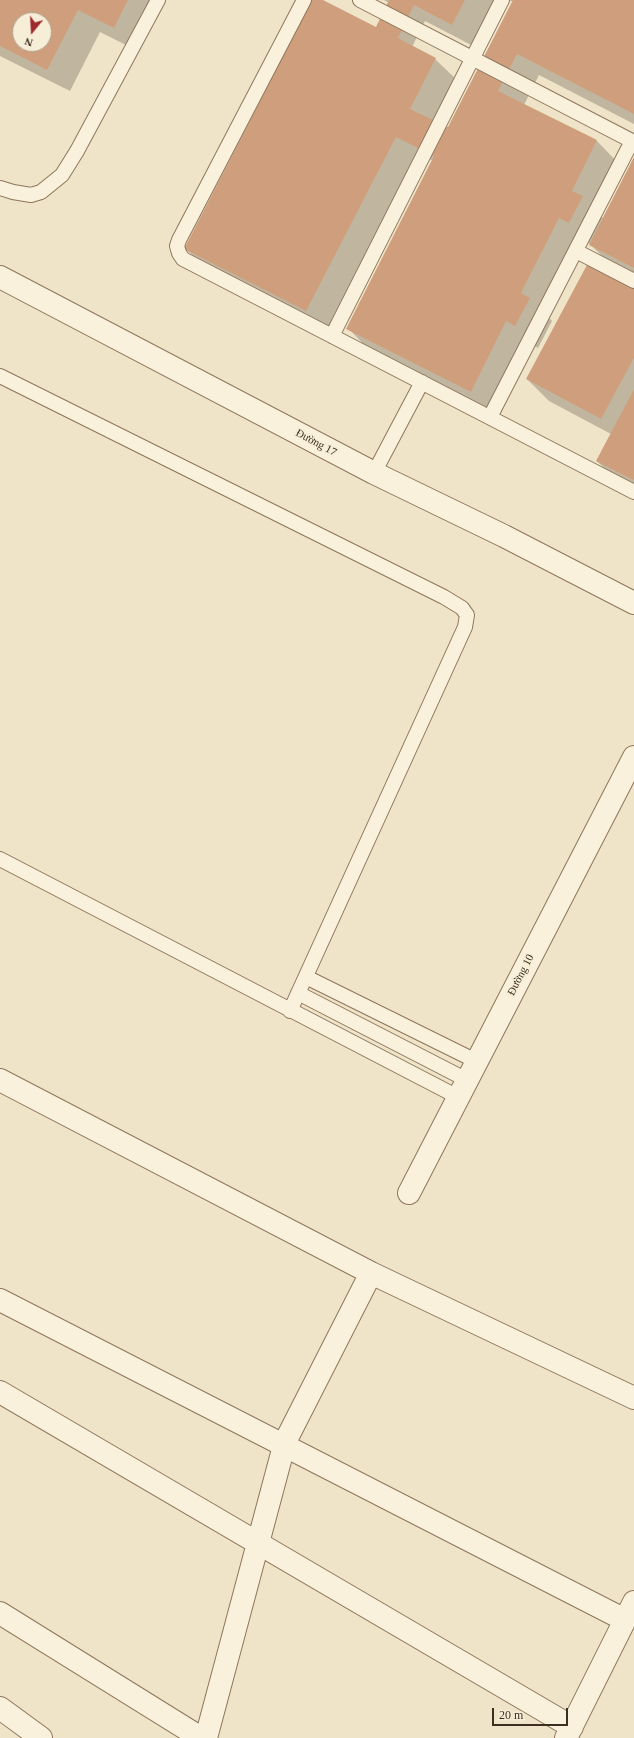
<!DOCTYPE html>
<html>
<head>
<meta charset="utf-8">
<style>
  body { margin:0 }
  #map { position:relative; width:634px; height:1738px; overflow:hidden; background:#f0e4c8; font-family:"Times New Roman",serif }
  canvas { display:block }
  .north { position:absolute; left:12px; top:12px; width:40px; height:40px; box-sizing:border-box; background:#f7eed8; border:1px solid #ada18e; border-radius:50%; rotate:198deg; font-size:11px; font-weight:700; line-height:16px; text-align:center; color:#3d2e20 }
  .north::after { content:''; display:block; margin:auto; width:14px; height:18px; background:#9e2a2b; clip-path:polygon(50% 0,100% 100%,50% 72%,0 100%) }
  .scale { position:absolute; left:492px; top:1708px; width:76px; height:18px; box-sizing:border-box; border:2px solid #3d2e20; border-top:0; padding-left:5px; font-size:12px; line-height:14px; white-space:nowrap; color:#3d2e20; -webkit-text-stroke:3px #f7eed8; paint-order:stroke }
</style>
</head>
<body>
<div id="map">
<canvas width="634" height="1738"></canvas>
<div class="north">N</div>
<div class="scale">20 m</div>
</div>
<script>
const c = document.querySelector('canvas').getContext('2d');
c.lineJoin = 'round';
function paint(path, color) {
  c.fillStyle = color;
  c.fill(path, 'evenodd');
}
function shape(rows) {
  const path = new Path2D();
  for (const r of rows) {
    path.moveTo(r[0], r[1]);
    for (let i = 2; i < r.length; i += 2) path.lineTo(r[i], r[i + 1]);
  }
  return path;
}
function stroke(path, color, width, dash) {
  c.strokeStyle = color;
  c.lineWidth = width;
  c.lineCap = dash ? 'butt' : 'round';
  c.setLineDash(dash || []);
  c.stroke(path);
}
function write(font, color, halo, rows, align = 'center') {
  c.font = font + ' "Times New Roman",serif';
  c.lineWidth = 4;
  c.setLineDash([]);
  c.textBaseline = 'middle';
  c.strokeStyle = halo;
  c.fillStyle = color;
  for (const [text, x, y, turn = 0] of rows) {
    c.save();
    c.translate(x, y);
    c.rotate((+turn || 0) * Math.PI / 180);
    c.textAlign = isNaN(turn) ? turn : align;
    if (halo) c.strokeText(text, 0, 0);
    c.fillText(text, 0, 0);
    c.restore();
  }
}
paint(shape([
  [0,0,162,0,136,50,100,32,70,91,0,56],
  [20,20,44,20,44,44,20,44],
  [313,0,321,0,380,30,389,3,384,0,499,0,475,47,425,21,412,47,435,59,458,81,436,123,448,128,513,2,509,0,634,0,634,124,539,75,524,105,597,141,619,164,595,210,603,218,634,161,634,276,608,262,590,244,582,240,544,313,552,321,538,348,529,343,494,413,370,351,348,328,433,161,420,154,329,333,208,271,186,249],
  [634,289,634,489,615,479,597,461,611,434,549,401,527,379]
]), '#0003');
paint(shape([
  [0,0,128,0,114,28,78,10,47,70,0,46],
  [20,20,44,20,44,44,20,44],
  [312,0,323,0,376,27,389,0,465,0,452,25,414,5,398,38,436,58,410,109,448,127,513,0,634,0,634,114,517,54,498,91,597,140,572,191,583,196,569,223,559,218,521,293,530,298,515,326,506,321,471,392,346,329,434,156,396,137,306,311,184,249],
  [634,157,634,268,589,245],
  [588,263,634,288,634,358,601,419,526,379],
  [634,389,634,479,633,480,596,461]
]), '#cf9f7d');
const service = shape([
  [304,0,179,240,177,246,179,253,183,259,634,492],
  [360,0,632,141],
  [0,188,13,192,31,195,41,192,62,175,77,151,158,0],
  [576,251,634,281],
  [332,336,502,0],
  [0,376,444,597,462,608,467,615,465,627,290,1011],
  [490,417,632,141,634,142],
  [374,473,422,382],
  [0,859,458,1097],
  [306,977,476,1061],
  [298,993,467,1080]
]);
const minor = shape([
  [0,277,374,473,504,536,634,603],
  [0,1080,371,1273,634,1398],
  [0,1300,625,1620],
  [0,1392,572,1727],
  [0,1613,201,1738],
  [0,1708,41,1738],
  [206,1738,285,1442,371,1273],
  [566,1738,634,1602]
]);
const tertiary = shape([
  [409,1193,634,757]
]);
stroke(service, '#8d765c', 16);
stroke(minor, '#8d765c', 24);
stroke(tertiary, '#8d765c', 24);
stroke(service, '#faf1dc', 14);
stroke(minor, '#faf1dc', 22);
stroke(tertiary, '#faf1dc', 22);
write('11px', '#3d2e20', '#f7eed8', [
  ["Đường 17",316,443,28],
  ["Đường 10",521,975,-63]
]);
</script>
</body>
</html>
